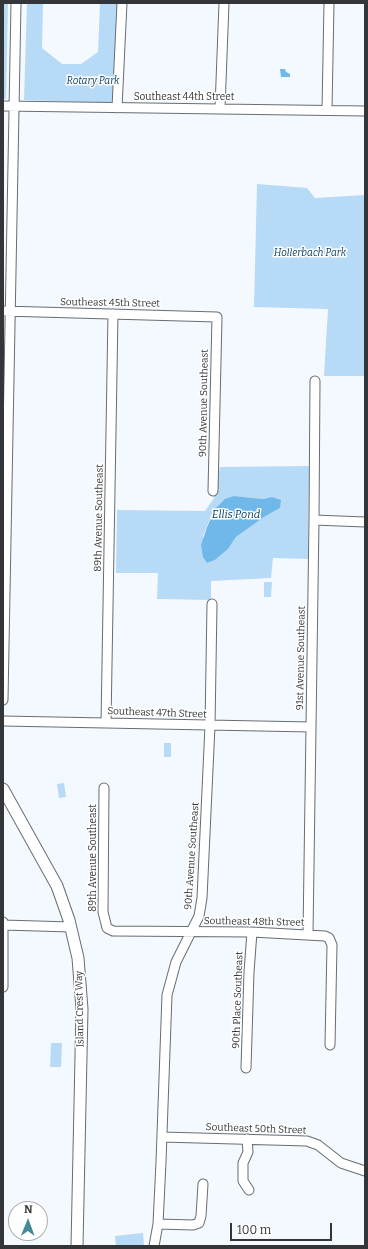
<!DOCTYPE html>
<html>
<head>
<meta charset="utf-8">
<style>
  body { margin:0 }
  #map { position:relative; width:368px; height:1249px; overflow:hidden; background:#f3f9fe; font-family:Bitter,serif }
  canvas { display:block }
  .frame { position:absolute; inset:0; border:4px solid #333538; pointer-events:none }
  .north { position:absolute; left:8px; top:1201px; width:40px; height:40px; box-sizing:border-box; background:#fff; border:1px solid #adaeaf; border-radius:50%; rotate:1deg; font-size:11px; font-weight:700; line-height:16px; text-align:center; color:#333538 }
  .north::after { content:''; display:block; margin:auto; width:14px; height:18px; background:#468a98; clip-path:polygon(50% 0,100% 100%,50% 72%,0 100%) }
  .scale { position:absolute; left:230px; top:1223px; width:102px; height:18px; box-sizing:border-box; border:2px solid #333538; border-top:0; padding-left:5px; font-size:12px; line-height:14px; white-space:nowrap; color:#333538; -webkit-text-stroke:3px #fff; paint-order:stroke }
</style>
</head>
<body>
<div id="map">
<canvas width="368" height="1249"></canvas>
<div class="frame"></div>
<div class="north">N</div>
<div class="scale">100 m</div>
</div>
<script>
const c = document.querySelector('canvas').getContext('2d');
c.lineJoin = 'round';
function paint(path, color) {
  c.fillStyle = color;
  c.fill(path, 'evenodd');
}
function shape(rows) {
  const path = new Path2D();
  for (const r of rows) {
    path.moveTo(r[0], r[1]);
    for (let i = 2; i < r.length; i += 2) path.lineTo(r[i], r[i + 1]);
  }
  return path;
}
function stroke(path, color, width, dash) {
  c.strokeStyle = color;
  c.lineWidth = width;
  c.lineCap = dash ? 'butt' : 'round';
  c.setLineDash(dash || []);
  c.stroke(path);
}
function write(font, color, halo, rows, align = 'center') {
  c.font = font + ' Bitter,serif';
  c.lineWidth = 3;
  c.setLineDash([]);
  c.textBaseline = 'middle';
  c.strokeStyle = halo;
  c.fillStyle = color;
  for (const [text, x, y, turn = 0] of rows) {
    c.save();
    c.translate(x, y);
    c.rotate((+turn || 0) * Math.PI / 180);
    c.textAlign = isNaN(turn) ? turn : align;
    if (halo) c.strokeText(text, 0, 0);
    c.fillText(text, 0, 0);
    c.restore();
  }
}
paint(shape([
  [3,3,8,3,6,99,3,99],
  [27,3,43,3,42,48,62,64,81,64,98,52,100,3,118,3,113,103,24,100],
  [257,184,307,188,315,198,365,195,365,376,324,376,328,309,254,307],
  [309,466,308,559,273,558,271,578,211,581,211,600,157,599,158,573,116,573,117,510,205,511,214,498,220,467],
  [234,496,263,499,272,497,280,508,264,517,236,537,228,549,215,560,207,563,203,536,211,516,215,509],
  [264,582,272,582,271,597,264,597],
  [164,743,171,743,171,757,164,757],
  [64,783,66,797,59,798,57,784],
  [51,1043,62,1043,61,1067,50,1067],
  [143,1233,144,1246,116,1246,115,1236]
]), '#b7daf6');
paint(shape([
  [280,69,285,69,286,72,290,74,290,77,281,77],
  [234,496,263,499,272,497,281,500,280,508,264,517,236,537,228,549,215,560,207,563,203,557,201,545,207,527,215,509,225,499]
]), '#70b8ea');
const minor = shape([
  [3,106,365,111],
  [117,108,122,3],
  [220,108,224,3],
  [327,110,329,3],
  [3,311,217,317,213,491],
  [314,520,365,522],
  [3,700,16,3],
  [3,721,311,727],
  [106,723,113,314],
  [104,788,103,912,107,928,113,931,252,932,325,936,329,938,332,945,330,1045],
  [3,922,3,987],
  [3,925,71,927],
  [308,934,314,520,315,381],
  [246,1068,249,972,252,932],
  [162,1137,307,1141,318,1145,341,1163,365,1171],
  [247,1139,248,1152,243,1163,243,1181,249,1190],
  [158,1224,193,1225,199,1223,201,1216,203,1184],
  [154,1246,158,1224,161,1162,167,995,176,962,199,916,202,898,210,726,212,604]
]);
const major = shape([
  [3,789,57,886,69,920,78,958,82,1009,77,1246]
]);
stroke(minor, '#676d72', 11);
stroke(major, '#676d72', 13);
stroke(minor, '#fff', 9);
stroke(major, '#fff', 11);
write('italic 10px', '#093f61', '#fff', [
  ["Rotary Park",93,81],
  ["Hollerbach Park",310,253]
]);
write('10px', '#333538', '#fff', [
  ["Southeast 44th Street",184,97],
  ["Southeast 45th Street",110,303,1],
  ["90th Avenue Southeast",204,403,-89],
  ["89th Avenue Southeast",99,518,-89],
  ["91st Avenue Southeast",301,658,-89],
  ["Southeast 47th Street",157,713,2],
  ["90th Avenue Southeast",192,856,-86],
  ["89th Avenue Southeast",93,858,-90],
  ["Southeast 48th Street",254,922,1],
  ["90th Place Southeast",238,1000,-88],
  ["Island Crest Way",80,1009,-91],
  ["Southeast 50th Street",256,1129,2]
]);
write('italic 11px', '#064363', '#fff', [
  ["Ellis Pond",236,515]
]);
</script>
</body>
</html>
